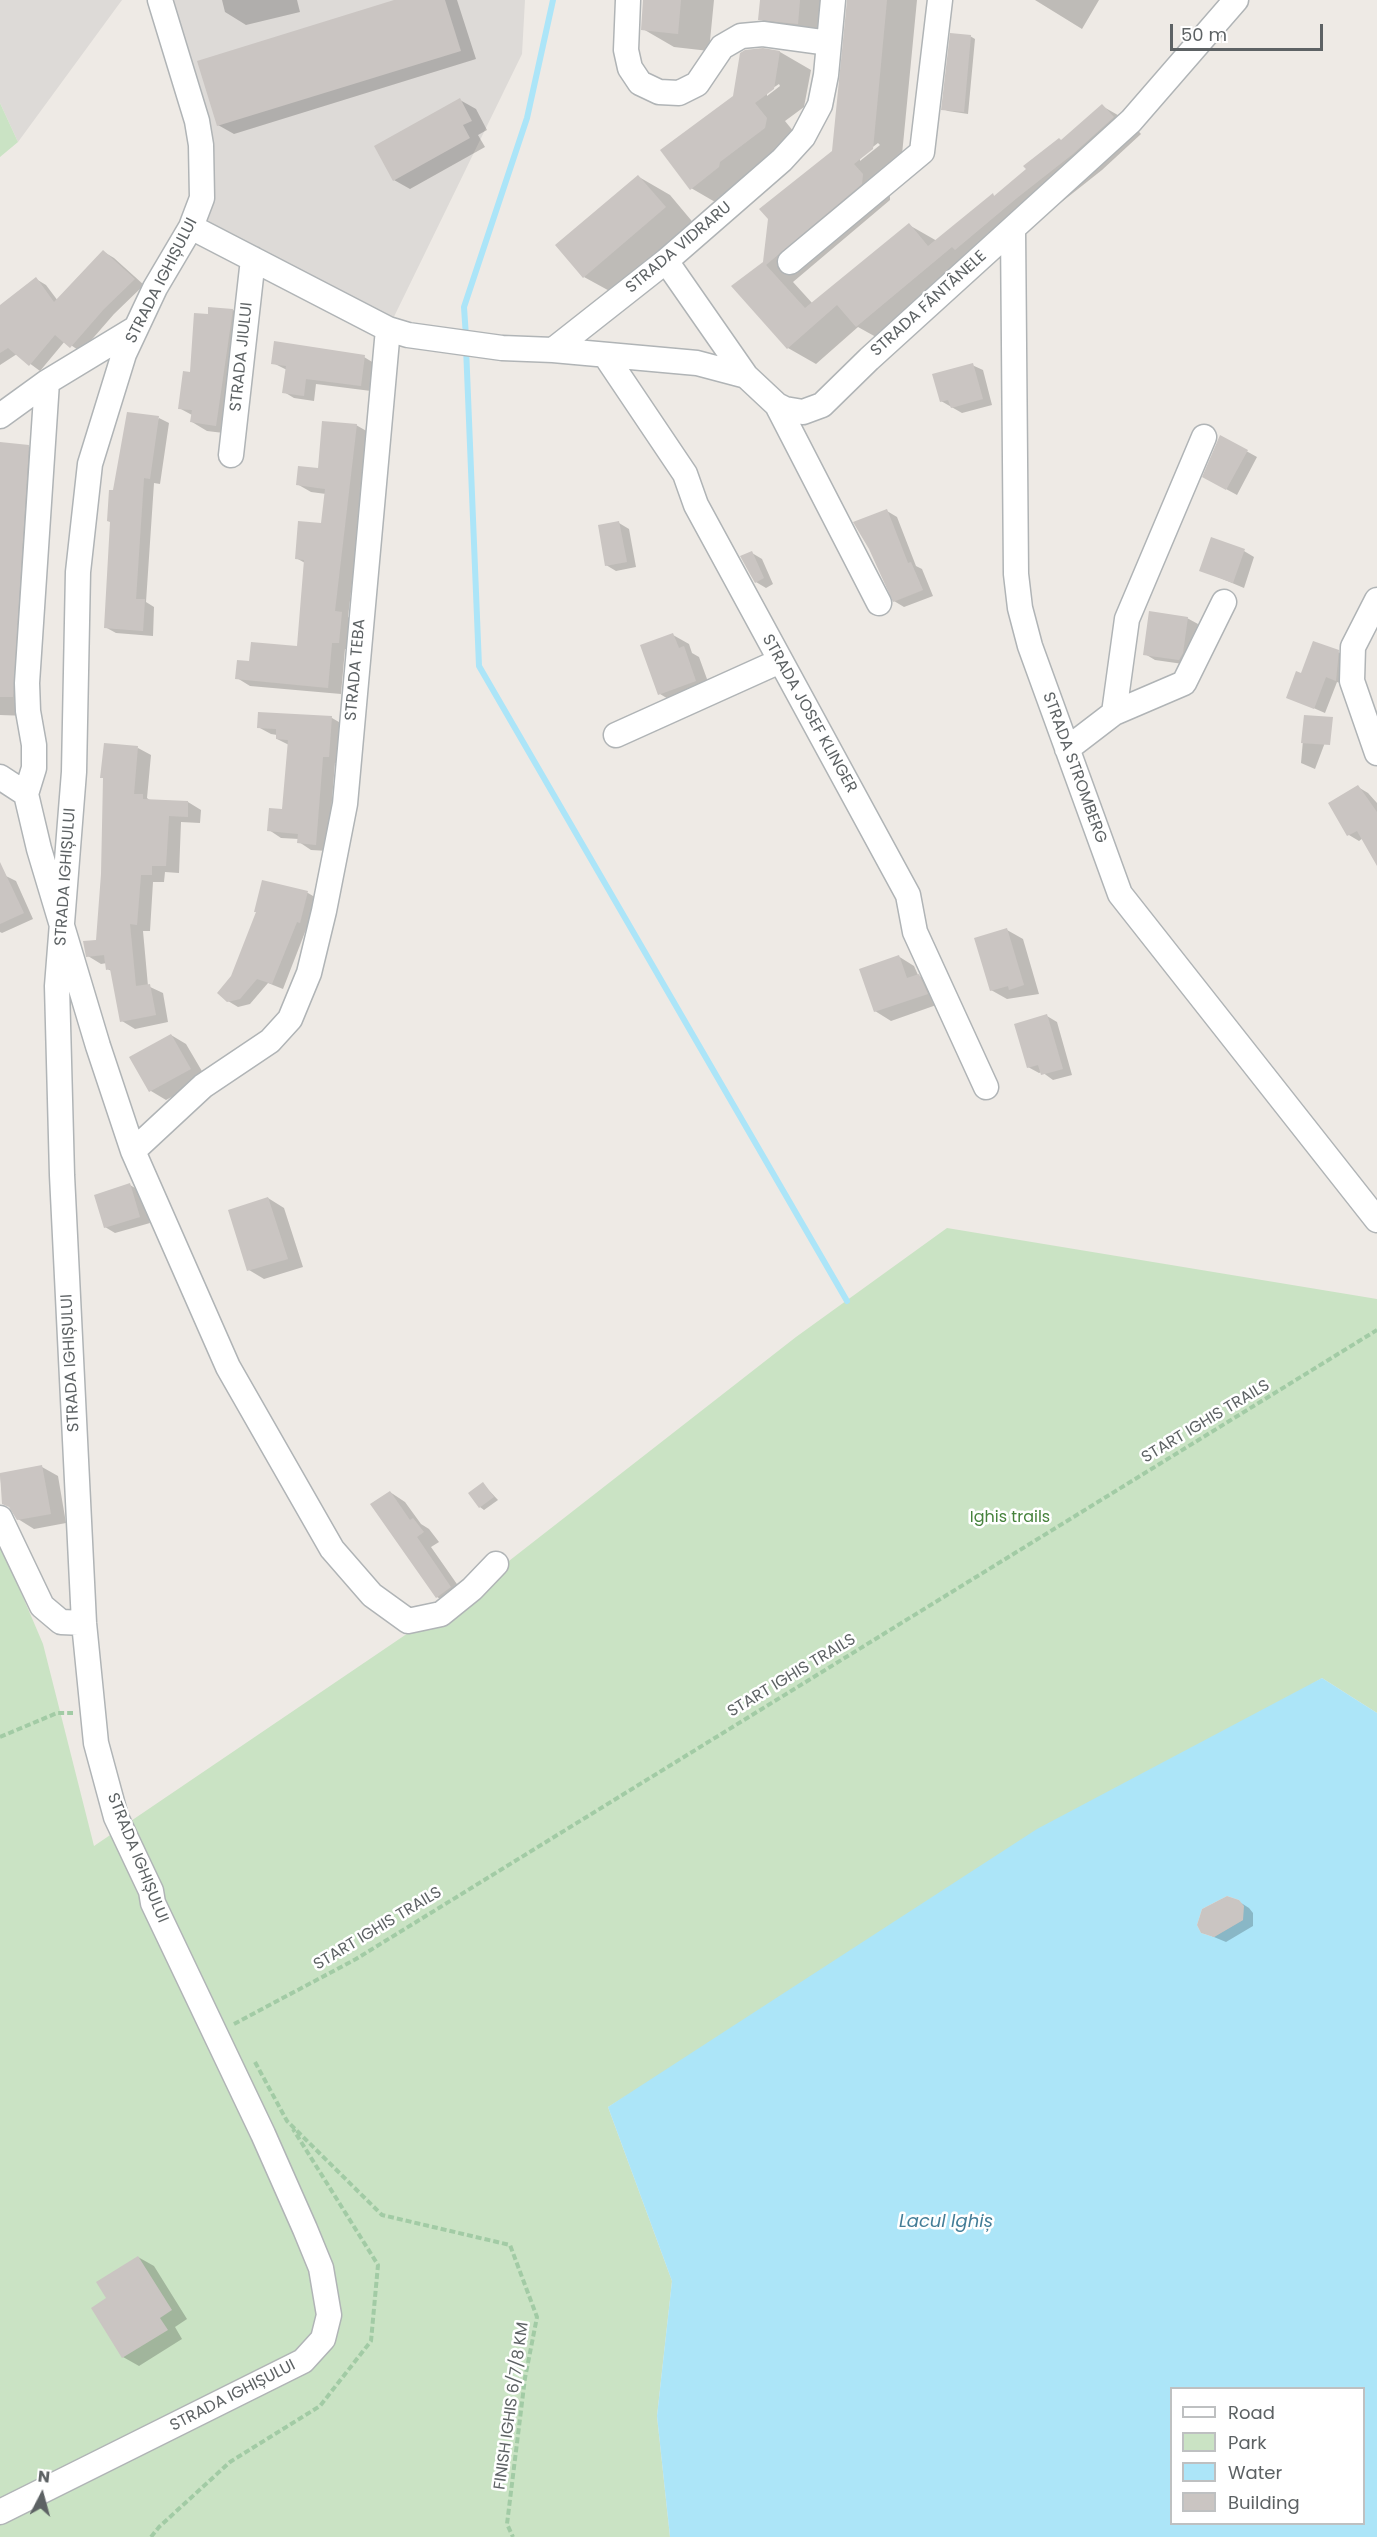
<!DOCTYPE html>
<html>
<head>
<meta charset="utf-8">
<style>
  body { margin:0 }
  #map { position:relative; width:1377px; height:2537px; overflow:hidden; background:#eeeae5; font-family:Poppins,sans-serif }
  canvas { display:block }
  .legend { position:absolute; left:1170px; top:2387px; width:195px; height:138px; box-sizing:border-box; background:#fff; border:2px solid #bec0c1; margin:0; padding:8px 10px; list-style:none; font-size:18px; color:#5d6264 }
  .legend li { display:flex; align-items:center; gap:12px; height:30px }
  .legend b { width:30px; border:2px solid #bec0c1 }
  .north { position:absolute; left:12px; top:2465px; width:60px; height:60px; -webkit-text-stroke:4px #fff; paint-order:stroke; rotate:6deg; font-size:16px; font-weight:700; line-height:24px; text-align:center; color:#5d6264 }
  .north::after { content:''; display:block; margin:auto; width:21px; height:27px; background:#5d6264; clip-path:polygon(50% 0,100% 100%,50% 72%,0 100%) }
  .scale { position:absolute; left:1170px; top:24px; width:153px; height:27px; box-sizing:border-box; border:3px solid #5d6264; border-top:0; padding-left:8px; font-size:18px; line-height:21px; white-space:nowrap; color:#5d6264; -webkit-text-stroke:4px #fff; paint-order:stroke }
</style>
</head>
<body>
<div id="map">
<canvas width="1377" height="2537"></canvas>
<ul class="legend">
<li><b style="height:8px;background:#fff"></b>Road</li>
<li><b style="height:16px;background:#cae3c4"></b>Park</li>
<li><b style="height:16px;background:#ace5f8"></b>Water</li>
<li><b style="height:16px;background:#cac5c2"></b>Building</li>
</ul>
<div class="north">N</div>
<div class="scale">50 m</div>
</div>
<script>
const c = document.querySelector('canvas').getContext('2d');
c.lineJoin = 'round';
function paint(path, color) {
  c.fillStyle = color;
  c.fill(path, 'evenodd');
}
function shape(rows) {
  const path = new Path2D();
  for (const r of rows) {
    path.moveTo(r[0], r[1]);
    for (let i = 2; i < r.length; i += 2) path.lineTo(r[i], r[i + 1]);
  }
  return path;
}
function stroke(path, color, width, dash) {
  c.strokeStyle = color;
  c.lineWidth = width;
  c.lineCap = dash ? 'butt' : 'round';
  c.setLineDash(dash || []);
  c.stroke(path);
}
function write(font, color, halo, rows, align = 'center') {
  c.font = font + ' Poppins,sans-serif';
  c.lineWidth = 5;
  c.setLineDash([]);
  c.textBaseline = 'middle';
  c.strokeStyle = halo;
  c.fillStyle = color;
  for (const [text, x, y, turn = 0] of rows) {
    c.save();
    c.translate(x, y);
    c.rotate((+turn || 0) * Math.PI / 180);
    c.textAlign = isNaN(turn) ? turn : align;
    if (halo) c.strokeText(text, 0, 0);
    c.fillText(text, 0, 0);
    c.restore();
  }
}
paint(shape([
  [0,0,122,0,18,142,0,103],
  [160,0,525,0,522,54,388,329,191,227,202,198]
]), '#dddad7');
paint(shape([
  [0,103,18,142,0,157],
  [947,1228,1377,1299,1377,1713,1322,1678,608,2107,672,2281,657,2416,670,2537,0,2537,0,1543,43,1644,94,1846,473,1589,796,1337]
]), '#cae3c4');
paint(shape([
  [1322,1678,1377,1713,1377,2537,670,2537,657,2416,672,2281,608,2107,1037,1829],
  [1227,1896,1239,1900,1243,1906,1243,1920,1214,1937,1201,1933,1197,1925,1202,1909],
  [1172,2388,1364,2388,1364,2524,1172,2524]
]), '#ace5f8');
paint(shape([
  [222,0,297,0,300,12,246,25,225,12],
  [400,0,457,0,476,59,234,134,218,125],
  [646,0,714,0,709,51,674,47,643,29],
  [762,0,833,0,829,41,791,37,760,19],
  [849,0,917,0,901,165,890,192,890,200,793,282,813,304,909,225,937,241,993,195,995,197,1102,106,1130,122,1141,134,1102,170,885,342,858,327,816,364,788,348,733,286,765,262,833,151],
  [878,143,880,145,860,161,860,157],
  [1035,0,1099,0,1082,29],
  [970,36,975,39,968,114,948,111,943,109],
  [763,50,780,52,811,70,804,107,785,121,798,137,722,206,691,188],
  [779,84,780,86,767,96,767,92],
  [460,100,476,109,487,130,478,135,485,147,410,189,394,180],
  [639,177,670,195,696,226,615,294,584,277],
  [104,252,114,258,144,285,114,314,81,352,65,341,40,371,17,354,0,365,0,307,36,279,46,285,58,301],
  [233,310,248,319,232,434,207,431,192,422,192,415,179,408,209,316],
  [364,357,374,363,371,391,316,384,314,401,294,398,284,392,287,370,273,363],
  [972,365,983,370,992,405,962,413,941,401],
  [159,418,169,423,160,484,154,483,146,602,154,607,153,636,116,633,105,627,115,492],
  [356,425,370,433,348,617,355,621,353,650,345,649,341,694,250,686,237,678,250,662,298,647,305,563,296,558,322,525,326,494,311,492,297,484,319,470],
  [1221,437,1257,457,1237,495,1204,477],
  [28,446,43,455,28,716,0,715,0,456],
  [887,511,897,517,916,566,922,569,933,596,904,607,894,601],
  [619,523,629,529,636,567,616,571,606,565],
  [1244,551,1254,557,1244,588,1201,570],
  [752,553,762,559,773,584,766,588,756,582],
  [1187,618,1198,624,1193,659,1190,665,1155,660,1145,654],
  [673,635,689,644,692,653,699,657,711,690,675,703,660,694],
  [1338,652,1348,658,1346,685,1337,682,1325,713,1288,697,1302,675],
  [1305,717,1332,724,1315,769,1301,763],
  [332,718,344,725,342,764,335,763,328,851,311,850,299,842,299,839,281,838,269,830,283,811,289,745,277,739,277,735,271,734,258,727],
  [138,748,151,755,147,798,151,801,188,802,201,810,200,823,181,822,179,873,165,872,164,882,153,882,150,931,143,931,148,986,163,993,168,1022,135,1029,122,1021,112,971,107,969,107,963,101,964,88,956,97,941,102,874,105,779,102,777],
  [1358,787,1368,793,1377,803,1377,863,1363,838,1359,841,1349,835,1330,803],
  [6,876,16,881,33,919,2,933,0,932,0,878],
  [263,882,308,893,318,899,311,928,307,927,283,989,268,983,250,1004,238,1007,228,1001,233,977,258,912],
  [1007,930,1023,939,1039,994,1007,999,991,990],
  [898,956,914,966,918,975,934,985,942,1003,891,1021,875,1011],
  [1047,1016,1057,1022,1072,1075,1053,1080,1042,1072,1039,1073,1028,1067],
  [171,1035,186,1044,206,1078,166,1100,151,1091,131,1057],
  [130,1185,140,1191,150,1223,115,1233,105,1227],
  [268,1198,284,1208,303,1267,264,1279,249,1270],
  [42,1467,58,1476,66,1523,34,1529,18,1519,11,1507,3,1503,0,1474],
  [483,1484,498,1500,484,1510,480,1507],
  [390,1492,405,1502,421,1524,429,1529,439,1542,431,1547,466,1597,453,1606,437,1597],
  [1238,1901,1249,1908,1253,1913,1253,1926,1226,1942,1202,1932],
  [138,2257,154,2266,187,2319,175,2327,182,2339,139,2366,123,2357,108,2299]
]), '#0003');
stroke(shape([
  [466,337,464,307,527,118,553,0],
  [466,347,479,666,847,1301]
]), '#ace5f8', 6);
paint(shape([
  [394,0,445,0,461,51,217,126,197,61],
  [643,0,681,0,678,34,641,30],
  [760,0,800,0,798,24,758,20],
  [847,0,887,0,873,149,854,164,863,174,862,184,766,265,805,308,909,223,928,246,993,193,994,196,1026,169,1023,166,1059,138,1061,140,1102,104,1114,117,1073,154,1017,198,955,250,952,247,856,327,837,305,787,349,731,286,763,262,768,219,759,209,832,151],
  [950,33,971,35,964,112,941,110],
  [763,48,780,51,774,89,755,103,767,118,765,128,720,162,719,167,690,190,660,150,733,96,740,53,745,50],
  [460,98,472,121,463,125,470,138,393,181,374,146],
  [638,175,666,207,583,278,555,245],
  [103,250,135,279,104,309,70,348,55,335,29,366,8,348,0,353,0,305,36,277,54,302],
  [208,307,233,309,216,426,190,422,192,410,178,409,183,371,190,372,194,313,208,314],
  [274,341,365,355,361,386,306,379,304,396,282,393,286,366,271,364],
  [973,363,983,399,951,408,948,400,940,402,932,374],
  [127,412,159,416,150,479,144,478,136,599,145,599,143,631,104,628,110,522,107,521,109,490,113,490],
  [322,421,357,424,335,611,342,612,339,643,332,643,328,688,235,679,237,660,249,661,251,642,297,646,304,560,295,559,298,521,321,523,325,489,296,485,298,466,318,468],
  [1220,435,1248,450,1226,490,1202,477],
  [0,442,29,445,13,697,0,697],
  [887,509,908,563,911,562,923,590,893,602,869,549,853,522],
  [619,521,627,562,605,566,598,525],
  [1211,537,1245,549,1233,583,1199,571],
  [752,551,764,578,755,583,740,556],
  [1149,611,1188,617,1183,653,1179,660,1143,655],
  [673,633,679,648,684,646,696,681,658,695,640,645],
  [1313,641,1339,650,1336,681,1326,677,1314,709,1286,698,1296,671,1301,673],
  [258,712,332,716,329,757,323,757,316,845,297,843,298,834,267,831,269,808,282,809,288,740,276,739,276,729,257,728],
  [1304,715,1333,717,1330,745,1301,743],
  [104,743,138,746,134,794,143,794,143,799,188,801,188,817,169,816,166,866,152,866,152,875,141,875,137,925,130,924,136,986,150,984,156,1015,120,1022,110,969,106,970,104,955,86,957,83,941,96,940,101,874,103,778,100,778],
  [1358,785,1377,812,1377,866,1357,831,1347,836,1328,803],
  [0,862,24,913,0,924],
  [262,880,308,891,300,923,297,922,272,984,257,979,240,999,227,1002,217,993,231,976,256,912,254,912],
  [1007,928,1024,985,1009,990,1008,986,990,991,974,938],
  [899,955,907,978,919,974,928,994,874,1012,859,969],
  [1047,1014,1063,1069,1041,1075,1038,1065,1027,1068,1014,1024],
  [171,1034,191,1069,149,1092,129,1057],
  [130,1183,140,1217,104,1228,94,1195],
  [268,1197,288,1259,247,1271,228,1210],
  [42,1465,51,1514,17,1520,9,1507,2,1504,0,1473],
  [483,1482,494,1497,479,1508,468,1493],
  [390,1491,410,1520,413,1518,424,1532,417,1537,451,1587,436,1598,370,1504],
  [1227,1896,1239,1900,1244,1906,1243,1920,1214,1937,1201,1933,1197,1925,1202,1909],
  [138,2256,172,2310,160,2318,168,2330,122,2358,91,2308,106,2298,96,2282]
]), '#cac5c2');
const minor = shape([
  [628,0,626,50,630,68,640,83,659,92,679,93,697,84,722,47,741,36,763,34,829,43],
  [191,227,388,329,408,335,502,348,553,350,666,261,782,160,803,137,820,105,826,75,833,0],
  [1013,229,1016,574,1020,608,1030,646,1120,894,1377,1220],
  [666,261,746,376],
  [790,262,922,152,940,0],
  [553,350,697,363,746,376,777,405,785,409,803,412,822,405,869,359,1131,121,1236,0],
  [605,355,685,474,696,505,908,895,915,932,986,1087],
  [47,382,27,683,28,711,34,745,34,768,26,794,39,849,98,1046,133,1151,228,1367,332,1549,372,1595,408,1621,441,1614,472,1589,496,1564],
  [777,405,879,603],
  [0,416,47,382,136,328],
  [231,455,253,259],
  [1377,600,1353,647,1352,681,1377,753],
  [1114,713,1184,683,1224,602],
  [616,735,780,661],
  [1067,749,1114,713,1127,619,1204,437],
  [0,777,26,794],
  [133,1151,203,1086,270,1041,290,1019,309,973,324,911,345,804,388,329],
  [0,1518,42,1606,61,1622,84,1623],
  [0,2512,303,2361,323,2339,329,2315,321,2268,305,2229,263,2134,153,1903,151,1891,116,1817,96,1743,84,1623,62,1175,57,986,74,772,78,572,90,464,124,354,155,288,191,227,202,198,201,145,197,121,160,0]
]);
stroke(minor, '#b0b4b6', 27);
stroke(shape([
  [0,1737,57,1713,73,1713],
  [234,2024,356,1959,1377,1330],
  [255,2062,287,2121,382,2215,510,2245,537,2317,525,2378,507,2524,513,2537],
  [151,2537,159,2527,230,2462,320,2406,371,2341,378,2265,293,2129]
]), '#a2cba5', 4, [6, 3]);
stroke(minor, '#fff', 24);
write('16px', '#5d6264', '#fff', [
  ["STRADA VIDRARU",679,248,-40],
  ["STRADA IGHIȘULUI",162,281,-63],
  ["STRADA FÂNTÂNELE",929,304,-42],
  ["STRADA JIULUI",242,357,-84],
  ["STRADA TEBA",356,670,-85],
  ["STRADA JOSEF KLINGER",809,714,61],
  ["STRADA STROMBERG",1074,768,70],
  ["STRADA IGHIȘULUI",66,877,-86],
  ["STRADA IGHIȘULUI",71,1363,-93],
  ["START IGHIS TRAILS",1206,1422,-31],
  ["START IGHIS TRAILS",792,1676,-31],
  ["STRADA IGHIȘULUI",137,1858,68],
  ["START IGHIS TRAILS",378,1929,-31],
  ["STRADA IGHIȘULUI",233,2396,-27],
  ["FINISH IGHIS 6/7/8 KM",512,2406,-82]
]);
write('16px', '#47833d', '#fff', [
  ["Ighis trails",1010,1518]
]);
write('italic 18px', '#437d97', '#fff', [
  ["Lacul Ighiș",946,2222]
]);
</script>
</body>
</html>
